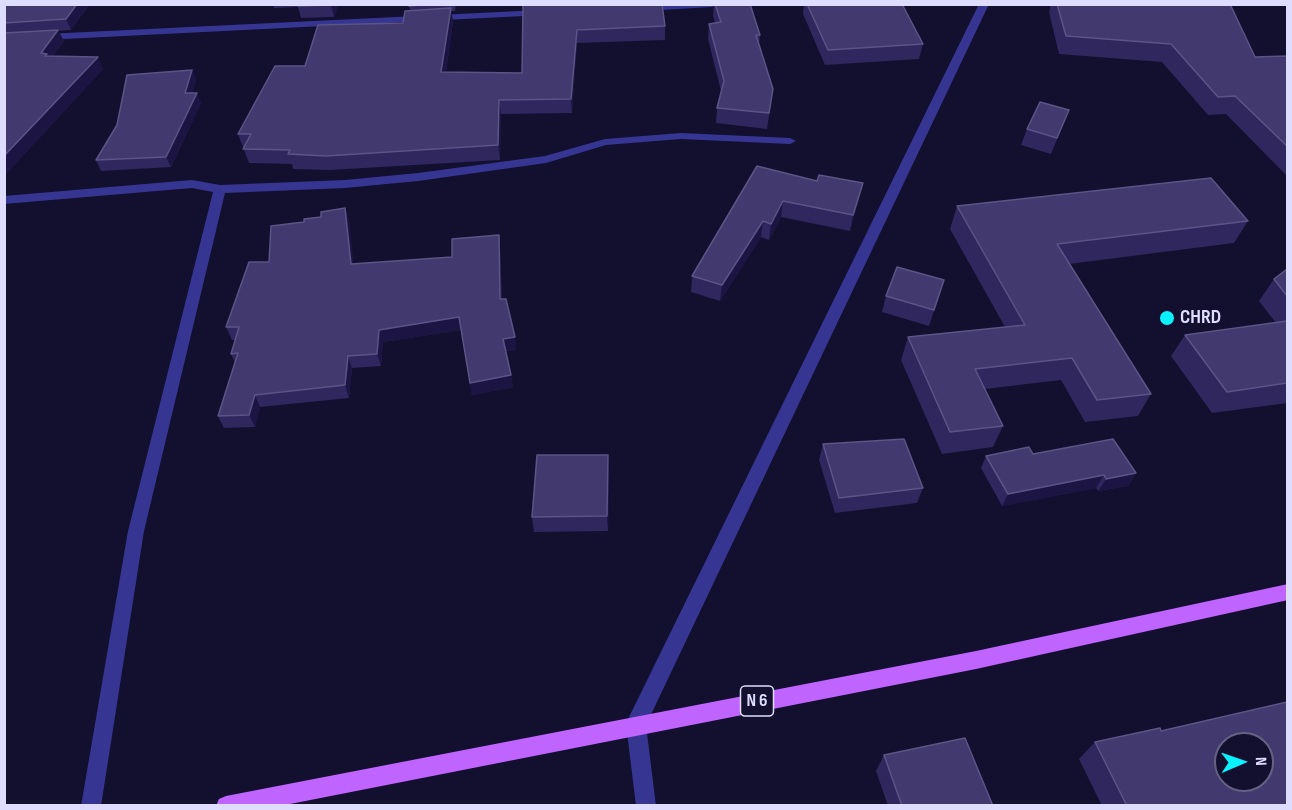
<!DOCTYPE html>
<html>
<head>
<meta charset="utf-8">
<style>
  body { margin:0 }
  #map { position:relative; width:1292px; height:810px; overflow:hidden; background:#130f2f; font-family:"Sofia Sans Condensed",sans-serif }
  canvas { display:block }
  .frame { position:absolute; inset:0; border:6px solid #dfddff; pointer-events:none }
  .north { position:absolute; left:1214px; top:732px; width:60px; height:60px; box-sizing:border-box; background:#130f2f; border:2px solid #656182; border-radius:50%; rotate:88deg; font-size:16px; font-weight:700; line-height:24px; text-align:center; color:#dfddff }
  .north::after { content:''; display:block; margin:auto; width:21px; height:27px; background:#09f0ff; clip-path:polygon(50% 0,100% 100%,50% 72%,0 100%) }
</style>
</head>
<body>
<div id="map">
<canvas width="1292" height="810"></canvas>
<div class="frame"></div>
<div class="north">N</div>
</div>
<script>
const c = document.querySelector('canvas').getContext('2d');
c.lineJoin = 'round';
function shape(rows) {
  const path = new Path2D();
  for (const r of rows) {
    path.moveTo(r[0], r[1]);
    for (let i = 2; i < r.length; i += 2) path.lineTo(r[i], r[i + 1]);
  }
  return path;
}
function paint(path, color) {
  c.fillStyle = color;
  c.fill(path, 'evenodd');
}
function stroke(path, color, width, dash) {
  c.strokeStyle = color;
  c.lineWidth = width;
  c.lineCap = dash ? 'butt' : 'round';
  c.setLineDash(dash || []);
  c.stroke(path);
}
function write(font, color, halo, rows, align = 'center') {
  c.font = font + ' "Sofia Sans Condensed",sans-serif';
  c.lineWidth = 5;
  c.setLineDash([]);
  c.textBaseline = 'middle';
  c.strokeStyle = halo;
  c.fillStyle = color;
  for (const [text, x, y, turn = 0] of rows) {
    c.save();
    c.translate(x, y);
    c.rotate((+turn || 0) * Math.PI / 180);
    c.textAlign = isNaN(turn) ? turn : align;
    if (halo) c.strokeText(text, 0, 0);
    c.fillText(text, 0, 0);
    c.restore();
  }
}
paint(shape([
  [653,4,717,4,712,7,643,11,638,8,653,4],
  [979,4,989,4,646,725,656,806,636,806,626,724,629,717,979,4],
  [541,10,544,11,544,15,4,42,4,36,541,10],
  [681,133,790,138,796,141,790,144,681,139,606,145,546,163,418,181,345,188,225,193,144,531,101,806,81,806,128,531,213,192,192,188,4,204,4,196,192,180,220,185,345,180,418,173,545,156,605,139,681,133]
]), '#363692');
paint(shape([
  [1288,584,1288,600,976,669,280,806,216,806,219,799,226,796,976,651,1288,584]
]), '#bf64ff');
paint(shape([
  [4,4,90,4,71,30,58,31,64,41,53,56,103,69,4,176],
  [273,4,339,4,334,17,301,18,298,7,274,8],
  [409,4,456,4,455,11,451,11,453,22,446,72,522,73,523,5,665,26,665,40,577,43,572,113,501,114,500,160,330,170,293,169,292,164,249,163,238,134,305,66,403,23,410,10],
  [714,4,750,4,760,35,759,45,773,89,767,129,716,123,717,108,721,91,708,39,709,24,715,23,713,16],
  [804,4,902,4,923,44,919,59,825,65,803,14],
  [1051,4,1230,4,1255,57,1287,56,1287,176,1226,114,1208,115,1162,62,1059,54,1049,12],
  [192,70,196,80,192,93,201,103,171,167,101,171,96,160],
  [1069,110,1051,154,1021,145,1027,129],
  [757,166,859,199,850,231,781,217,769,240,761,237,720,301,691,292,692,276],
  [957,206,1248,221,1234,243,1069,264,1151,394,1138,416,1085,422,1061,380,985,389,1003,426,993,447,942,454,901,360,908,337,1005,327,950,229],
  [345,208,349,220,353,264,452,257,499,235,500,248,502,299,516,350,506,351,513,387,472,395,461,330,383,342,381,366,352,368,349,398,260,407,255,427,224,428,218,416,235,363,231,354,235,340,232,340,226,327,269,262,304,222],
  [1287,269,1287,403,1212,413,1171,356,1185,335,1276,323,1259,301,1274,279],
  [944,280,929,326,882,312,886,296],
  [823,444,923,488,917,503,835,513,819,460],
  [1033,454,1136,473,1128,486,1098,491,1096,488,1002,506,981,468,986,456],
  [609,470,608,531,534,532,532,517],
  [1161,731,1287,806,1102,806,1079,759,1095,742],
  [884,755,993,806,888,806,876,771]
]), '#2f275d');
paint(shape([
  [77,4,90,4,71,30,66,19],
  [332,4,339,4,334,17,331,5],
  [451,8,453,22,444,86,441,72],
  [58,30,64,41,50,60,41,53],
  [577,30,577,43,572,113,571,99],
  [98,57,103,69,4,176,4,156],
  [192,70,196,80,189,104,185,93],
  [197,93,201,103,171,167,166,157],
  [499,100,501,114,500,160,498,145],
  [863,183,859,199,850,231,853,215],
  [783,201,781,217,769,240,771,224],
  [345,208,349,220,355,277,351,264],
  [763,221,761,237,720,301,722,285],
  [499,235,500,248,502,312,500,299],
  [459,317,461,330,383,342,381,366,377,354,379,330],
  [515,337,516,350,505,351,503,339],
  [348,356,352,368,349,398,345,385],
  [511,375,513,387,472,395,470,383],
  [255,395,260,407,255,427,249,415],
  [608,455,609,470,608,531,607,516],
  [1136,473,1128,486,1098,491,1106,479],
  [1104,475,1096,488,1002,506,1008,494]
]), '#1c1543');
const building = shape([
  [4,4,77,4,66,19,4,23,4,4],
  [298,4,332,4,331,5,298,6,298,4],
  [409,4,431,4,409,6,409,4],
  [532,4,662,4,665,26,577,30,571,99,499,100,498,145,326,156,288,154,290,150,243,149,251,134,238,134,275,66,305,66,318,25,403,23,405,11,451,8,441,72,522,73,523,5,532,4],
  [715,4,750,4,760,35,756,35,773,89,769,113,717,108,724,81,709,24,721,22,715,4],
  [807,4,902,4,923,44,828,50,807,4],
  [1057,4,1230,4,1255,57,1287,56,1287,146,1235,96,1218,97,1171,44,1066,36,1057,4],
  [58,30,41,53,47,54,45,56,98,57,4,156,4,33,58,30],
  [192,70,185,93,197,93,166,157,96,160,117,125,127,75,192,70],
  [1040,102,1069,110,1057,138,1027,129,1040,102],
  [757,166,817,181,819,175,863,183,853,215,783,201,771,224,763,221,722,285,692,276,757,166],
  [1211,178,1248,221,1057,244,1151,394,1097,400,1072,358,975,369,1003,426,950,432,908,337,1025,325,957,206,1211,178],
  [345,208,351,264,452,257,452,239,499,235,500,299,506,299,515,337,503,339,511,375,470,383,459,317,379,330,377,354,348,356,345,385,255,395,249,415,218,416,238,353,231,354,239,327,226,327,249,262,269,262,271,226,304,222,304,219,321,217,321,212,345,208],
  [897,267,944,280,934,310,886,296,897,267],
  [1287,269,1287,296,1274,279,1287,269],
  [1287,321,1287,383,1227,392,1185,335,1287,321],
  [904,439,923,488,839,498,823,444,904,439],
  [1113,439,1136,473,1106,479,1104,475,1008,494,986,456,1029,447,1033,454,1113,439],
  [537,455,608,455,607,516,532,517,537,455],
  [1287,702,1287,806,1127,806,1095,742,1160,728,1161,731,1287,702],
  [1226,744,1262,744,1262,780,1226,780,1226,744],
  [965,738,993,806,902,806,884,755,965,738]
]);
paint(building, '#423a6f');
stroke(building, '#5b5485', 1.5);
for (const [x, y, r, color] of [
  [1167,318,8,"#09f0ff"]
]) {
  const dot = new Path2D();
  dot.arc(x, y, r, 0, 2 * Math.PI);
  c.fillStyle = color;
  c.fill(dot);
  stroke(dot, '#130f2f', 2);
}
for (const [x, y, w] of [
  [757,701,33]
]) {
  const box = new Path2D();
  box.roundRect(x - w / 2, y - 15, w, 30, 4.5);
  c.fillStyle = '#130f2f';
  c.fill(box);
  stroke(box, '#dfddff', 1.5);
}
write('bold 18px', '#dfddff', null, [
  ["N 6",757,701]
]);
write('bold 20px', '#dfddff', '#130f2f', [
  ["CHRD",1180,318]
], 'left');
</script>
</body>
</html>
